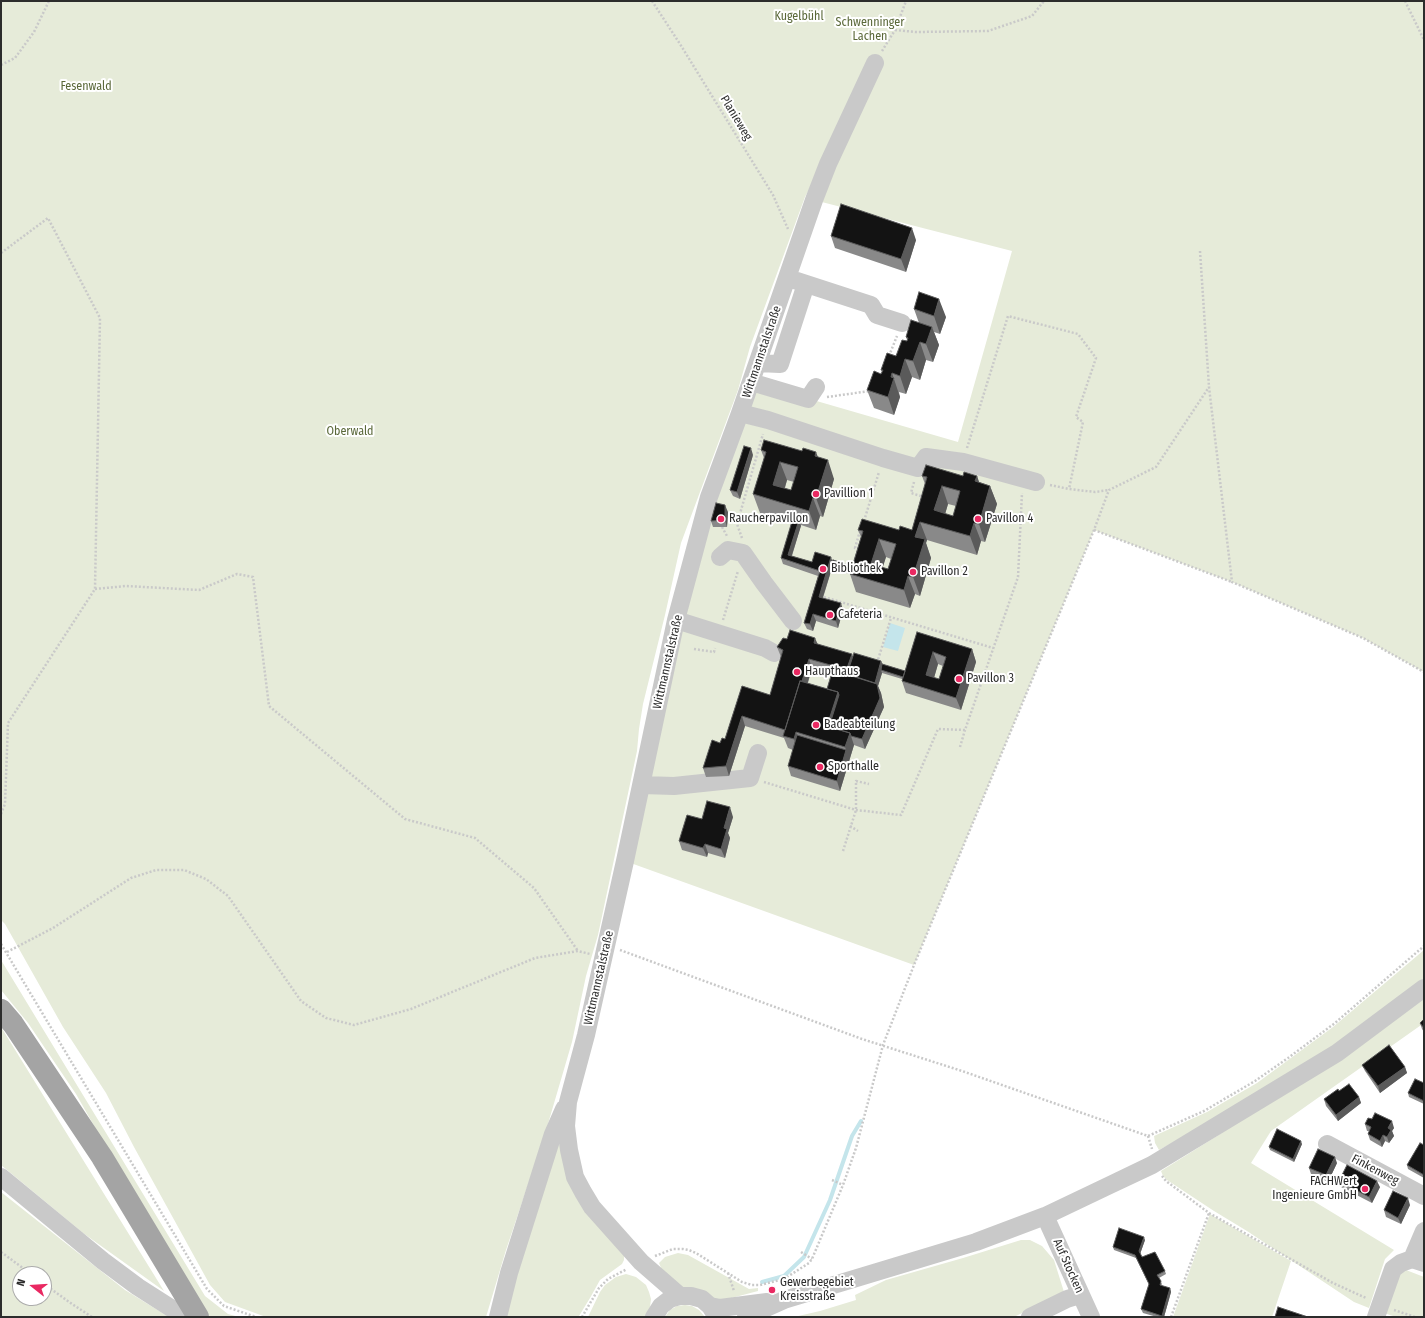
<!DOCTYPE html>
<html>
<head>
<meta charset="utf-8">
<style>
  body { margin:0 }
  #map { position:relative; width:1425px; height:1318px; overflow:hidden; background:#fff; font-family:"Fira Sans Condensed",sans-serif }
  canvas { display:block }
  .frame { position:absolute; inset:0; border:2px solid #2c2c2c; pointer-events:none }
  .north { position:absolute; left:12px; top:1266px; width:40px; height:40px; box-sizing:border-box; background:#fff; border:1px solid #ababab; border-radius:50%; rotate:287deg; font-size:11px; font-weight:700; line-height:16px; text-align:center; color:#2c2c2c }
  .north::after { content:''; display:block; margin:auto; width:14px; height:18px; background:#e92962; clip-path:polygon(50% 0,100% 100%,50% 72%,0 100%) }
</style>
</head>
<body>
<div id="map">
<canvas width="1425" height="1318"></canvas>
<div class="frame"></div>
<div class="north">N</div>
</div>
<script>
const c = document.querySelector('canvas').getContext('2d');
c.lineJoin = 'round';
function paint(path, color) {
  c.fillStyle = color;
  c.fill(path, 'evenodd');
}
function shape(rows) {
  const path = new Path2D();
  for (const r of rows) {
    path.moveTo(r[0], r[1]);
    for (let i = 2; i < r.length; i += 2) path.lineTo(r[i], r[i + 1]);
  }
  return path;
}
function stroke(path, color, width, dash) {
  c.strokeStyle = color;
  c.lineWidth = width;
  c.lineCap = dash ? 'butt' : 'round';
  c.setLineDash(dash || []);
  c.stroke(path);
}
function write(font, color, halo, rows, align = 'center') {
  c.font = font + ' "Fira Sans Condensed",sans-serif';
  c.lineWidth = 4;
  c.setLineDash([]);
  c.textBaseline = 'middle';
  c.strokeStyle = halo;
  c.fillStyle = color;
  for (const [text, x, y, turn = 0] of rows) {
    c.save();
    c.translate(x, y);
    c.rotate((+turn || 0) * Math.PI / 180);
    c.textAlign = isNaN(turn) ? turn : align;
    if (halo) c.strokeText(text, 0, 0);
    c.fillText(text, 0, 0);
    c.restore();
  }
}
paint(shape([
  [1,1,1424,1,1424,672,1363,638,1232,582,1094,530,914,965,625,861,695,549,751,382,958,442,1012,251,814,200,871,71,805,197,750,347,738,390,681,543,665,615,643,704,639,729,637,751,598,935,586,976,572,1042,545,1134,506,1250,486,1317,266,1317,225,1302,210,1285,134,1147,106,1093,63,1027,5,924,1,920],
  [1424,950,1424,986,1323,1060,1159,1150,1155,1143,1154,1136,1207,1112,1257,1083,1333,1027],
  [1,960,205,1296,228,1314,239,1317,209,1317,196,1305,76,1094,28,1023,1,990],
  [1424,998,1424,1023,1271,1131,1251,1163,1394,1250,1385,1259,1369,1308,1354,1302,1247,1231,1214,1211,1167,1180,1163,1176,1161,1171,1217,1136],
  [1,1027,164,1291,83,1233,1,1165],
  [555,1143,560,1145,624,1253,624,1260,622,1264,600,1280,590,1298,579,1316,576,1317,503,1317],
  [1,1192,125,1290,169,1317,1,1317],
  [20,1274,44,1274,44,1298,20,1298],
  [1210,1214,1291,1261,1272,1317,1173,1317],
  [1021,1240,1030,1240,1042,1246,1054,1260,1064,1292,1014,1317,794,1317,820,1311,856,1300,855,1295,886,1280,963,1258],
  [678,1253,688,1255,749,1289,758,1288,758,1291,720,1301,695,1289,682,1287,662,1270,659,1263,665,1257],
  [1406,1270,1424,1277,1424,1317,1396,1317,1384,1313,1397,1275],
  [626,1274,636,1277,646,1285,649,1292,651,1299,650,1307,646,1317,588,1317,600,1292,605,1285,616,1277],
  [685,1305,692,1306,699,1310,705,1317,665,1317,670,1310,677,1306]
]), '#e6ebd9');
paint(shape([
  [890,623,905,628,898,651,883,647]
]), '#c4e5eb');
stroke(shape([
  [762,1282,784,1276,804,1257,830,1200,852,1136,861,1121]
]), '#c4e5eb', 4);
stroke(shape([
  [652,1,680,44,773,195,788,229],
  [1405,1,1424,40],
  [895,30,916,32,988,31,1032,16,1044,1],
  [882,51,895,30,906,1],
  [1,65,15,58,34,32,49,1],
  [1200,251,1209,387,1232,582,1363,638,1424,672],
  [1,253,48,218,100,318,95,589,8,723,5,804,1,814],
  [889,356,897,336],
  [827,397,870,391],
  [967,448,1008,316,1078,334,1096,358,1076,417,1083,422,1069,489],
  [914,482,911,493,924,497],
  [1050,485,1069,489,1095,492,1109,490],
  [864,521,879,472],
  [722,527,727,536],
  [1094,530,1232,582],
  [742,538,737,524,763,434],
  [859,549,855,548,860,531],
  [95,589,126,586,199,590,237,574,253,577,269,706,405,819,475,838,534,888,578,951],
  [824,597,993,648],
  [723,620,738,571],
  [694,649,714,652,715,648],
  [877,663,891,618],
  [960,747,965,730],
  [764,782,856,810,901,815,938,729,965,730,1018,577,1022,493],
  [850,826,858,831],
  [843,851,856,810,856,781,869,784],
  [1,944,207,1289,224,1306,256,1317],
  [620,950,862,1039,962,1071,1148,1136,1204,1111,1255,1081,1288,1058,1335,1023,1424,946],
  [7,952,53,928,131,878,156,870,184,870,206,879,228,896,301,1001,326,1018,354,1025,411,1009,535,958,578,951,590,954],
  [1148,1136,1152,1149],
  [1162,1176,1166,1181,1209,1213,1333,1283,1366,1298],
  [832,1180,843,1185],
  [1,1252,31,1274],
  [801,1252,812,1259],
  [655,1256,673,1249,683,1249,689,1250,696,1253,742,1282,752,1285,760,1285,784,1279,809,1263,812,1259,843,1185,856,1148,883,1045,914,965,1094,530,1109,490,1156,467,1209,387],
  [728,1273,734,1291],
  [44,1284,72,1304,92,1317],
  [1394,1310,1415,1317],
  [582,1317,599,1288,608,1279,627,1269],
  [1171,1317,1209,1213]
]), '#c9c9c9', 2.5, [2, 2]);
stroke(shape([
  [788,278,871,305,877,315,902,323],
  [758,363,780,364,806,284],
  [751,382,808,399,816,387],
  [740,413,768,420,883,458,918,468,926,457,963,462,1036,482],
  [720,557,728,550,743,553,764,583,793,621],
  [676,620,765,648,774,653],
  [642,785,674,786,750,778,758,753],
  [1327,1144,1424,1196],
  [1,1177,103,1261,138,1287,174,1310,188,1317],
  [1045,1216,1091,1317],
  [1412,1259,1424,1231],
  [680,1296,641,1262,592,1207,583,1192,575,1177,569,1150,566,1126,568,1102,586,1035,625,861,676,620,709,497,740,413,814,200,828,164,875,63],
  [710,1306,720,1308,767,1302],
  [498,1317,509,1273,553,1134,564,1109],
  [654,1317,661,1306,670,1299,680,1296,691,1296,702,1299,710,1306,717,1317],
  [746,1317,784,1300,976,1242,1045,1216,1110,1185,1152,1165,1337,1053,1424,988],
  [1030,1317,1067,1299,1080,1295],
  [1376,1317,1393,1269,1401,1263,1412,1259,1424,1263]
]), '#c9c9c9', 18);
stroke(shape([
  [1,1010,13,1024,102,1157,198,1317]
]), '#a4a4a4', 22);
paint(shape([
  [831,236,916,240,906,272,835,248],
  [914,309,946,317,940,334,934,332,939,345,933,362,926,360,920,380,912,377,906,394,899,392,900,397,894,415,874,408,867,390,881,374,882,372,881,370,896,356,907,341,907,340,906,337,919,323],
  [761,450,818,457,834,479,823,517,820,516,816,530,801,525,792,556,812,562,833,561,852,566,861,537,858,530,912,530,925,484,922,476,977,476,979,482,990,486,997,504,985,542,981,541,977,555,927,540,926,543,931,558,920,596,915,594,910,608,856,592,850,574,832,569,832,568,823,598,843,610,838,628,816,621,813,631,807,629,804,623,818,576,783,564,781,558,792,522,760,513,753,494,764,458],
  [787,480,794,482,791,490,785,488],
  [948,504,956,506,953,516,945,514],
  [886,557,891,559,888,569,882,568],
  [753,455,740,499,733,496,730,490],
  [728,512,727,527,713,527,711,521],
  [917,632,972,649,976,662,961,710,906,693,902,681,902,679,882,673,878,686,881,693,884,707,865,749,854,745,840,791,791,776,788,766,793,750,788,748,784,738,745,726,729,776,706,777,703,768,725,739,742,686,770,695,781,657,777,647,787,639,818,644,853,657,881,661,882,664,905,671],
  [938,664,943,666,939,679,934,678],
  [812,668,831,674,827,689,808,683],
  [733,817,728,833,730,838,725,858,708,853,707,857,682,850,679,841,702,819],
  [1424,1019,1424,1032,1422,1029,1420,1023],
  [1362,1065,1405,1067,1407,1073,1380,1093,1365,1071],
  [1424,1083,1424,1104,1409,1097,1408,1093],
  [1339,1091,1359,1097,1361,1103,1338,1121,1326,1106,1324,1099],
  [1372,1119,1394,1128,1392,1131,1394,1136,1389,1143,1385,1141,1382,1147,1370,1140,1368,1134,1369,1131,1367,1131,1365,1124],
  [1302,1144,1294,1162,1270,1150,1269,1147],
  [1424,1145,1424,1178,1408,1169,1407,1165],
  [1337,1163,1328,1182,1311,1174,1309,1168],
  [1339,1181,1380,1187,1372,1203,1341,1187],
  [1410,1205,1401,1224,1386,1217,1384,1210],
  [1145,1240,1140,1254,1142,1257,1165,1271,1166,1274,1159,1278,1162,1284,1161,1286,1170,1288,1171,1292,1164,1317,1157,1317,1143,1313,1141,1309,1149,1284,1136,1258,1114,1250,1113,1247]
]), '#898989');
paint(shape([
  [912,228,916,240,906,272,901,259],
  [939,299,946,317,940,334,934,316],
  [932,327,939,345,933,362,926,344],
  [920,342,926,360,920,380,913,361],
  [905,359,912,377,906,394,900,376],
  [892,373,900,397,894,415,888,397],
  [751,448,753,455,740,499,737,492],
  [816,452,823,470,815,456],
  [828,460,834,479,823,517,816,498],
  [780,462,787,480,780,503,773,485],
  [977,476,983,494,975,481],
  [942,486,948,504,941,528,934,510],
  [990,486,997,504,985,542,979,524],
  [813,498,820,516,816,530,809,511],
  [725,505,728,512,727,527,725,520],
  [799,520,801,526,790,561,788,555],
  [920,522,927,540,926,543,931,558,920,596,913,577,915,537],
  [974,523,981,541,977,555,970,536],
  [879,539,886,557,878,583,871,564],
  [831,557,833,563,831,566,832,568,821,603,819,597],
  [908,576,915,594,910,608,904,590],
  [841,603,843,610,838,628,836,621],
  [813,614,816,621,813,631,810,624],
  [815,638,819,647,814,643],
  [972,649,976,662,961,710,956,698],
  [933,652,938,664,931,688,926,675],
  [852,654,855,663,850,678,845,674],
  [809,659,812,668,791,738,787,731],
  [881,661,884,667,881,670,882,673,878,686,881,693,884,707,865,749,862,739,874,685],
  [838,692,842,705,834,731,827,726],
  [742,716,745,726,729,776,726,766],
  [796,732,800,744,798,751,794,739],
  [850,733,854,745,840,791,837,781,846,750,845,747],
  [730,807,733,817,728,833,730,838,725,858,721,849,724,828],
  [705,844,708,853,707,857,703,848],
  [1405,1067,1407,1073,1380,1093,1378,1086],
  [1359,1097,1361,1103,1338,1121,1336,1115],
  [1392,1121,1394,1128,1392,1131,1394,1136,1389,1143,1387,1137,1388,1128],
  [1383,1135,1385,1141,1382,1147,1380,1141],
  [1301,1141,1302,1144,1294,1162,1293,1159],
  [1335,1157,1337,1163,1328,1182,1326,1175],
  [1377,1181,1380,1187,1372,1203,1369,1197],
  [1408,1198,1410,1205,1401,1224,1398,1218],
  [1144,1237,1145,1240,1140,1254,1139,1251],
  [1170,1288,1171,1292,1164,1317,1163,1317,1162,1316]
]), '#5a5a5a');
const building = shape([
  [841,204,912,228,901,259,831,236,841,204],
  [919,292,939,299,934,316,914,309,919,292],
  [911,320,932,327,926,344,920,342,913,361,905,359,900,376,892,373,891,377,894,378,888,397,867,390,874,371,881,374,883,370,881,370,887,353,896,356,902,340,907,341,908,338,906,337,911,320],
  [764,440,802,451,803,448,816,452,815,456,828,460,816,498,813,498,809,511,753,494,766,452,761,450,764,440],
  [780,462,798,467,791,490,773,485,780,462],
  [744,446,751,448,737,492,730,490,744,446],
  [926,465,963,476,964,472,977,476,975,481,990,486,979,524,974,523,970,536,920,522,915,537,925,539,913,577,908,576,904,590,850,574,863,531,858,530,862,519,899,530,900,526,912,530,927,477,922,476,926,465],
  [942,486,960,491,953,516,934,510,942,486],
  [879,539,896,544,888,569,871,564,879,539],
  [716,503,725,505,725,520,711,521,716,503],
  [793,518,799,520,788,555,812,562,815,552,831,557,819,597,841,603,836,621,813,614,810,624,804,623,820,571,781,558,793,518],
  [833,560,852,566,850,572,831,566,833,560],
  [790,630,815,638,814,643,852,654,845,674,877,684,880,698,862,739,851,736,850,733,829,727,839,695,838,692,827,689,834,666,809,659,802,681,800,681,785,730,742,716,726,766,703,768,712,740,720,743,722,738,725,739,742,686,770,695,783,650,777,647,783,638,787,639,790,630],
  [917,632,972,649,956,698,902,681,917,632],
  [933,652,946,657,939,679,926,675,933,652],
  [854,653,881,661,875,683,847,674,854,653],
  [882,664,905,671,903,677,881,670,882,664],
  [800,681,838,692,827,726,850,733,845,747,796,732,794,739,783,736,800,681],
  [797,735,846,750,837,781,788,766,797,735],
  [707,801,730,807,724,828,727,829,721,849,705,844,703,848,679,841,687,815,702,819,707,801],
  [1424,1019,1424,1028,1420,1023,1424,1019],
  [1389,1045,1405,1067,1378,1086,1362,1065,1389,1045],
  [1415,1079,1424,1083,1424,1101,1408,1093,1415,1079],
  [1349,1084,1359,1097,1336,1115,1324,1099,1338,1089,1339,1091,1349,1084],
  [1375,1113,1392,1121,1388,1128,1391,1130,1387,1137,1383,1135,1380,1141,1368,1134,1371,1127,1365,1124,1368,1118,1372,1119,1375,1113],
  [1277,1129,1301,1141,1293,1159,1269,1147,1277,1129],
  [1420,1143,1424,1145,1424,1175,1407,1165,1420,1143],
  [1318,1149,1335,1157,1326,1175,1309,1168,1318,1149],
  [1347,1165,1377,1181,1369,1197,1339,1181,1347,1165],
  [1393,1191,1408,1198,1398,1218,1384,1210,1393,1191],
  [1119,1228,1144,1237,1139,1251,1142,1257,1155,1252,1165,1271,1157,1275,1161,1281,1160,1285,1170,1288,1162,1316,1141,1309,1149,1284,1135,1255,1113,1247,1119,1228],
  [1278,1307,1308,1317,1275,1317,1278,1307]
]);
paint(building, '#131313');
stroke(building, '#5a5a5a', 1);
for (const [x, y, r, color] of [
  [816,494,4,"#e92962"],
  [721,519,4,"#e92962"],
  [978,519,4,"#e92962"],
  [823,569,4,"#e92962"],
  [913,572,4,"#e92962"],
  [830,615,4,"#e92962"],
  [797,672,4,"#e92962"],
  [959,679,4,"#e92962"],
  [816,725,4,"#e92962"],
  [820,767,4,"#e92962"],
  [1365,1189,4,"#e92962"],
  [772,1290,4,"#e92962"]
]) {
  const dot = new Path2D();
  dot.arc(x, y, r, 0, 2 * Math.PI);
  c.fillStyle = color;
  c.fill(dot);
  stroke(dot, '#fff', 1.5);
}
write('12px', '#5a6839', '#fff', [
  ["Kugelbühl",799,17],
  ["Schwenninger",870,23],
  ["Lachen",870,37],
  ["Fesenwald",86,87],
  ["Oberwald",350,432]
]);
write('12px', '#2c2c2c', '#fff', [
  ["Planieweg",736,118,59],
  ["Wittmannstalstraße",762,352,-71],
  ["Wittmannstalstraße",668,662,-77],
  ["Wittmannstalstraße",599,978,-77],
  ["Finkenweg",1375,1170,28],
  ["Auf Stocken",1068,1266,66]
]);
write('12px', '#2c2c2c', '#fff', [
  ["Pavillion 1",824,494],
  ["Raucherpavillon",729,519],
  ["Pavillon 4",986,519],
  ["Bibliothek",831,569],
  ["Pavillon 2",921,572],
  ["Cafeteria",838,615],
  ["Haupthaus",805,672],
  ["Pavillon 3",967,679],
  ["Badeabteilung",824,725],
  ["Sporthalle",828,767],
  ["FACHWert",1357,1182,"right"],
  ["Ingenieure GmbH",1357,1196,"right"],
  ["Gewerbegebiet",780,1283],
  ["Kreisstraße",780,1297]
], 'left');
</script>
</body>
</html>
